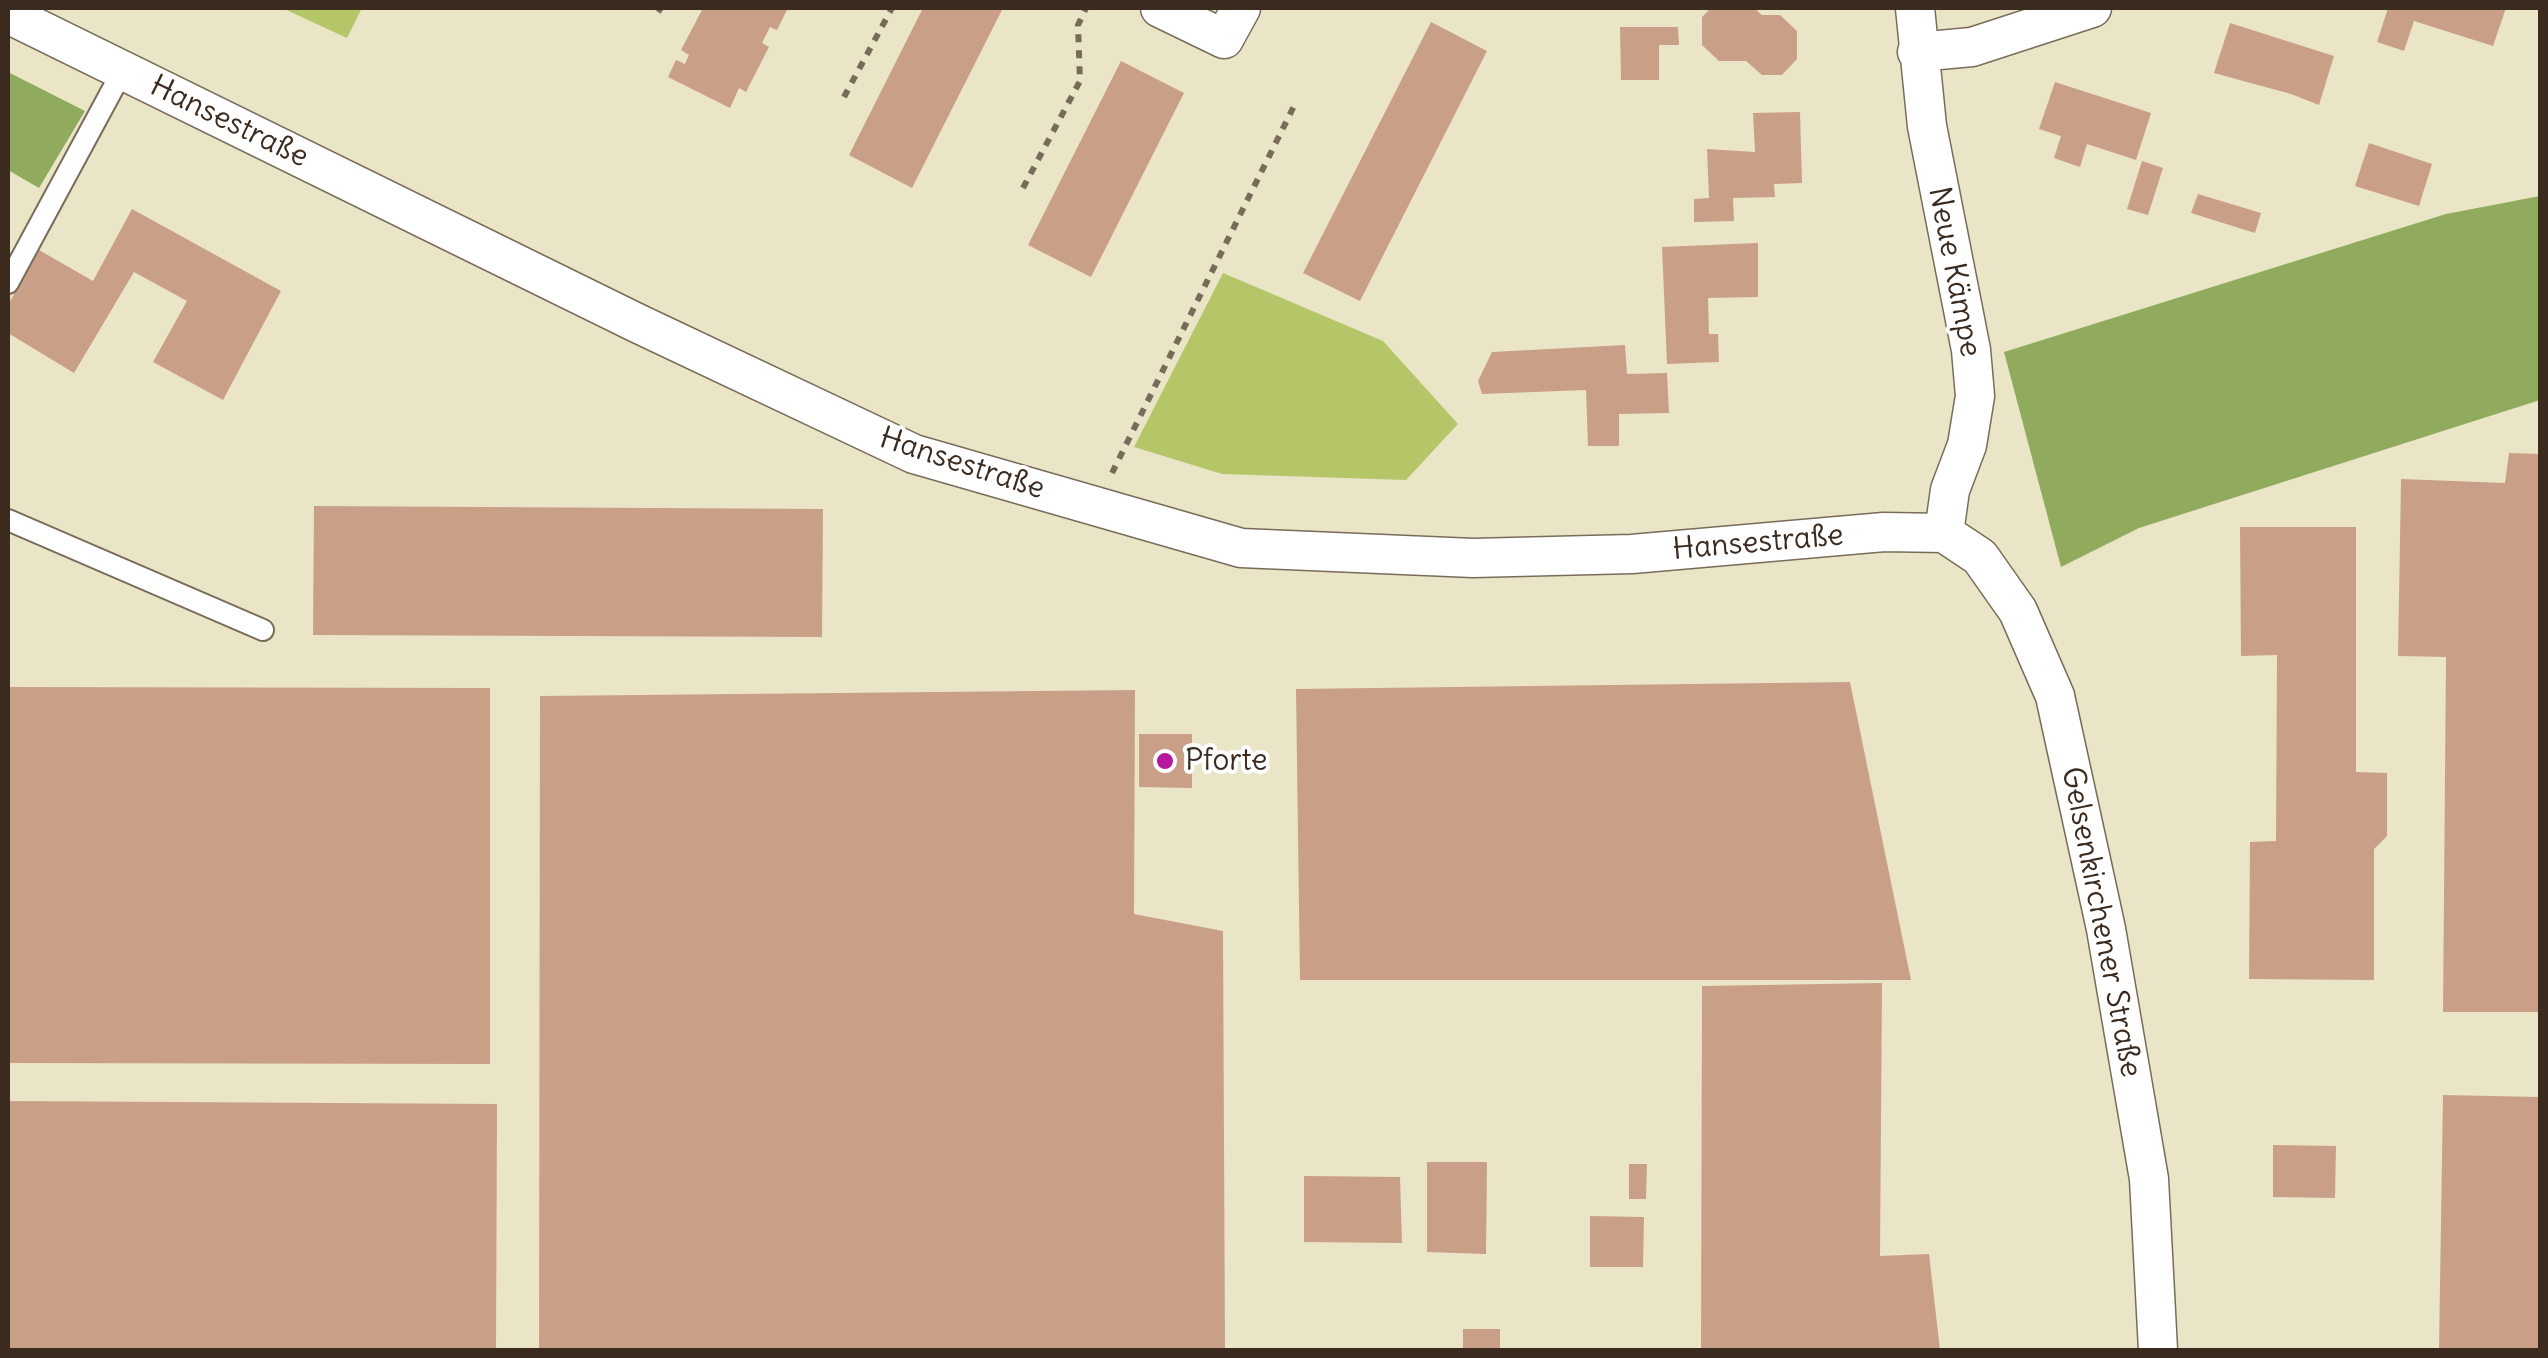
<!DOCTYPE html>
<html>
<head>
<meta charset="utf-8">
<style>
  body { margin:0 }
  #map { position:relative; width:2548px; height:1358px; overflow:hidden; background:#ebe5c7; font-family:Delius,sans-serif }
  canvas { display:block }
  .frame { position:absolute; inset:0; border:10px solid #3b2a1e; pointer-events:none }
</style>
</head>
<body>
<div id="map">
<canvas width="2548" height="1358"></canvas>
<div class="frame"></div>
</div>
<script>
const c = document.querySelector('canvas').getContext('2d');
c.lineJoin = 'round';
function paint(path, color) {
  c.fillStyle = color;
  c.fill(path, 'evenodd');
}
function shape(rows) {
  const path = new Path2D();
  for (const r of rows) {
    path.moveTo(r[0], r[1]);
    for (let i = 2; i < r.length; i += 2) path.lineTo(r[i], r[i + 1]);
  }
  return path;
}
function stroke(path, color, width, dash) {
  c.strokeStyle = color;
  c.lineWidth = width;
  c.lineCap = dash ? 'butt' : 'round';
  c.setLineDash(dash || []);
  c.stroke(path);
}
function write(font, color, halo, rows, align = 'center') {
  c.font = font + ' Delius,sans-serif';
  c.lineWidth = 8;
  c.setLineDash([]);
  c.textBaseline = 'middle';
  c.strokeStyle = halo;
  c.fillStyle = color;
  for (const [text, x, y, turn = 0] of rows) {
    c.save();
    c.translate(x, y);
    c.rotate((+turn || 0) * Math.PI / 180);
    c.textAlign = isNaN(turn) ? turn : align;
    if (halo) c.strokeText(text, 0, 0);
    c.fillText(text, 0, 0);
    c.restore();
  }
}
paint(shape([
  [282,8,362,8,347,38],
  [1223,273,1383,341,1458,424,1406,480,1222,474,1134,447]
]), '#b5c669');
paint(shape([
  [8,72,85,111,39,188,8,170],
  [2540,196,2540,400,2139,528,2061,567,2004,352,2446,214]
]), '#90ab5d');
paint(shape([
  [703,8,788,8,777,30,770,27,762,43,769,47,746,92,739,88,730,108,668,77,676,60,685,64,689,55,681,50],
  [923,8,1003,8,912,188,849,155],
  [1711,8,1754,8,1762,15,1780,15,1797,31,1797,59,1782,75,1762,75,1746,61,1719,61,1702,45,1702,17],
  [2388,8,2506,8,2493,46,2414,21,2404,51,2377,42],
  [1431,22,1487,51,1360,301,1303,273],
  [2230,23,2334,56,2319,105,2291,94,2214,73],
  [1620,27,1678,27,1679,45,1659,45,1659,80,1621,80],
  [1121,61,1184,93,1091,277,1028,245],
  [2055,82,2151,113,2136,160,2087,144,2080,167,2054,158,2061,136,2039,129],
  [1800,112,1802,183,1774,184,1775,197,1733,198,1734,221,1694,222,1694,199,1709,198,1707,149,1755,152,1753,113],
  [2369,143,2432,164,2419,206,2355,186],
  [2142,161,2163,168,2148,215,2127,209],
  [2198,194,2261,213,2255,233,2191,213],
  [132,209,281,291,223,400,153,362,187,301,134,272,74,373,8,333,8,305,39,250,93,281],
  [1758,243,1758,297,1708,298,1709,334,1718,334,1719,362,1667,364,1662,247],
  [1625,345,1627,374,1667,373,1669,413,1619,414,1619,446,1588,446,1586,390,1482,394,1478,381,1492,352],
  [2509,453,2540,454,2540,1012,2443,1012,2446,657,2398,656,2401,479,2505,483],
  [314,506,823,509,822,637,313,635],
  [2240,527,2356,527,2356,772,2387,773,2387,836,2374,849,2374,980,2249,979,2250,842,2276,841,2277,655,2241,656],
  [1850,682,1911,980,1300,980,1296,689],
  [8,687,490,688,490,1064,8,1063],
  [1135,690,1134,914,1223,931,1225,1350,539,1350,540,696],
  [1139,734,1192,734,1192,788,1139,787],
  [1882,983,1880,1256,1929,1254,1940,1350,1701,1350,1702,986],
  [2443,1095,2540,1097,2540,1350,2439,1350],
  [8,1101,497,1104,496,1350,8,1350],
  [2273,1145,2336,1146,2335,1198,2273,1197],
  [1427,1162,1487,1162,1486,1254,1427,1252],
  [1629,1164,1647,1164,1646,1199,1629,1199],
  [1304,1176,1400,1177,1402,1243,1304,1242],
  [1590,1216,1644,1217,1643,1267,1590,1267],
  [1463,1329,1500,1329,1500,1350,1463,1350]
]), '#ca9f87');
const lane = shape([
  [8,283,123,70],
  [8,520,263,630]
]);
const street = shape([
  [1160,8,1224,39,1241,8],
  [1915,8,1927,126,1971,350,1975,396,1967,445,1950,490,1944,533],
  [8,14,639,324,914,454,1241,548,1473,558,1632,554,1884,532,1944,533],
  [1917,52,1972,47,2092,8],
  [1944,533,1980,557,2018,611,2055,696,2106,929,2149,1179,2158,1350]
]);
stroke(lane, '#796b59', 24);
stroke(street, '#796b59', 41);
stroke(shape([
  [658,12,661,8],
  [844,97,892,8],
  [1023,188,1080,81,1078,25,1086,8],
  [1112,473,1295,104]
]), '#796b59', 6, [8, 8]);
stroke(lane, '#fff', 20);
stroke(street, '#fff', 38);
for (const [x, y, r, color] of [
  [1165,761,10,"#b5179e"]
]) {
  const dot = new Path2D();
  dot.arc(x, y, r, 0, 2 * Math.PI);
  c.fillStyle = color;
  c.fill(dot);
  stroke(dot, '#fff', 4);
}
write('30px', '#3b2a1e', '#fff', [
  ["Hansestraße",229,122,26],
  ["Neue Kämpe",1954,272,79],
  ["Hansestraße",962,464,18],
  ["Hansestraße",1758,543,-5],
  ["Gelsenkirchener Straße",2101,922,79]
]);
write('30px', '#3b2a1e', '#fff', [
  ["Pforte",1185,761]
], 'left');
</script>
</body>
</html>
